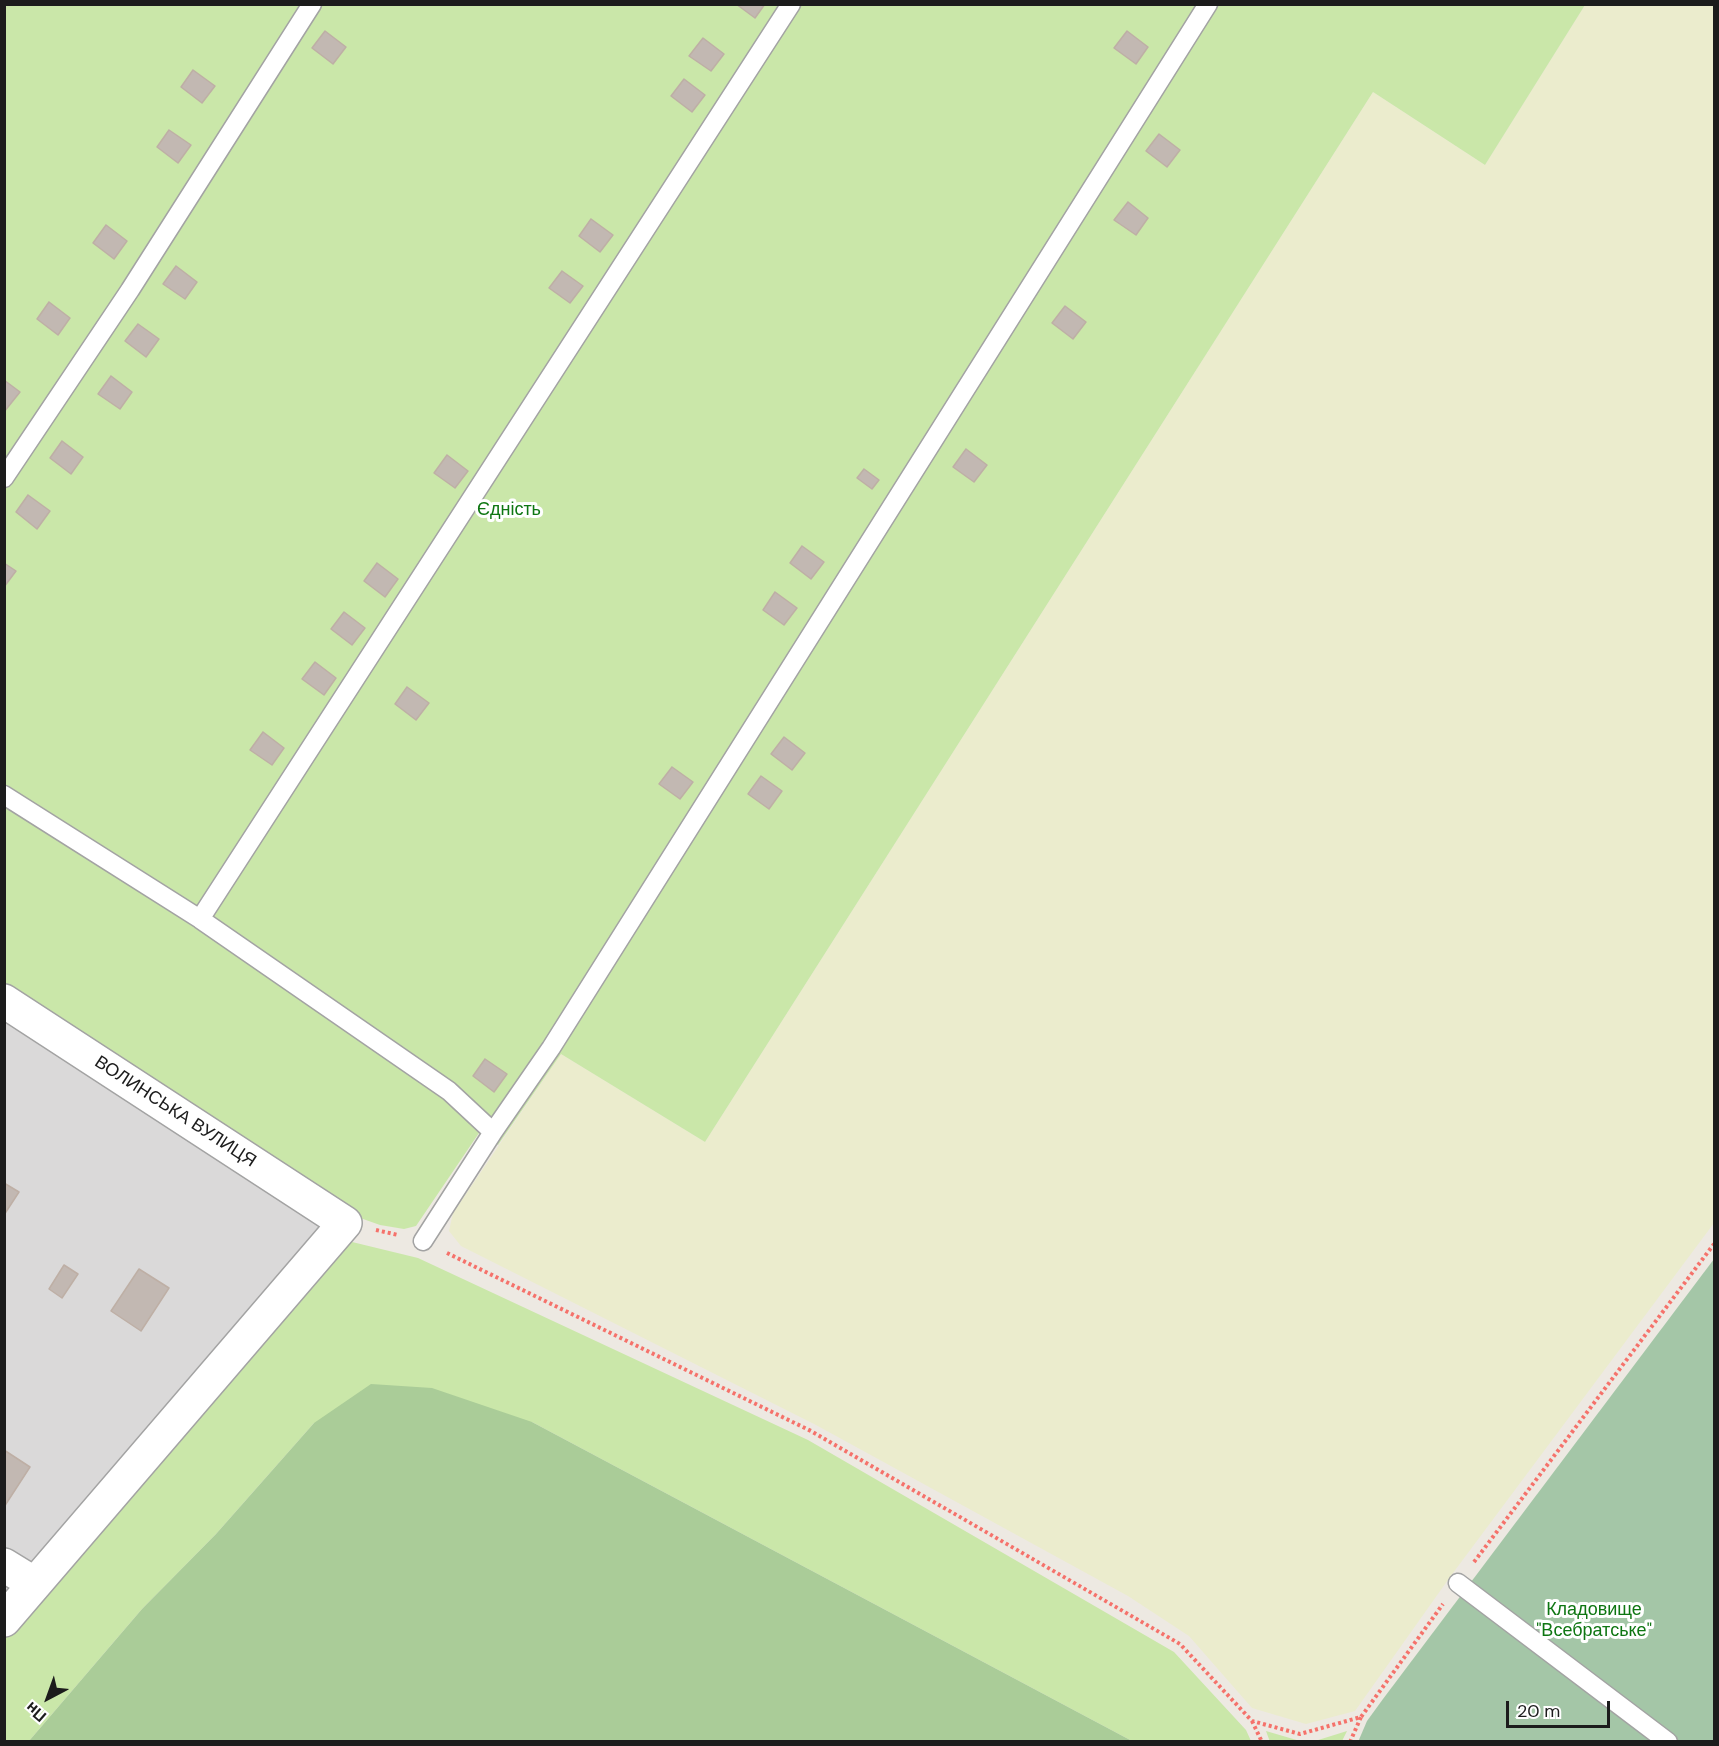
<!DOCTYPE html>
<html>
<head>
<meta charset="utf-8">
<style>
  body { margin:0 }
  #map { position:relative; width:1719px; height:1746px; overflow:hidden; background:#ede9e2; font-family:"DM Sans",sans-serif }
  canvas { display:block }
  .frame { position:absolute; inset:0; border:6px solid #1c1c1c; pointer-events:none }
  .north { position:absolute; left:18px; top:1668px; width:60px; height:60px; -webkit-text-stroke:4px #fff; paint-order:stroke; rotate:221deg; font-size:16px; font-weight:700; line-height:24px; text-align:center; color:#1c1c1c }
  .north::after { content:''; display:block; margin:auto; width:21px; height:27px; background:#1c1c1c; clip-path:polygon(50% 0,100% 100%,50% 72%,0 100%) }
  .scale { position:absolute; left:1506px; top:1701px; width:104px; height:27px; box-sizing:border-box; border:3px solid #1c1c1c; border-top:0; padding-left:8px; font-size:18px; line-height:21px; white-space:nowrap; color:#1c1c1c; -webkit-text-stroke:4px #fff; paint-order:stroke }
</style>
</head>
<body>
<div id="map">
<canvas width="1719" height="1746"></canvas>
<div class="frame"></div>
<div class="north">Пн</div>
<div class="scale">20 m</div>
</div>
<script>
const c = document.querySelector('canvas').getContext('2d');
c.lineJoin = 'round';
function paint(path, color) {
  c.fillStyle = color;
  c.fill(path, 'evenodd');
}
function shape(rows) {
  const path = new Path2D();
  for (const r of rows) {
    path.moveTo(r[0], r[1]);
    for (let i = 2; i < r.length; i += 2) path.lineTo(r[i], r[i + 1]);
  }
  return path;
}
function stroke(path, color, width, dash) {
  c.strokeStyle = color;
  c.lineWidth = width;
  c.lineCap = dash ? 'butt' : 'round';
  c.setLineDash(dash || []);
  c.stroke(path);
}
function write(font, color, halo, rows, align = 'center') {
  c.font = font + ' "DM Sans",sans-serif';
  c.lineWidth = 6;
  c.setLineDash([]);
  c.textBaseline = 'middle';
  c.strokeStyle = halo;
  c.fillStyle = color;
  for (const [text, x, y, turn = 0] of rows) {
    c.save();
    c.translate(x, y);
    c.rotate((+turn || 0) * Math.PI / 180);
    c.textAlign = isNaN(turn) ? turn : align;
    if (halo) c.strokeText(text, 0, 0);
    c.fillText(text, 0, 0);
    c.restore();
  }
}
paint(shape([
  [5,990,348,1241,5,1638]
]), '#dad9d9');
paint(shape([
  [1585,5,1714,5,1714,1223,1450,1577,1355,1711,1306,1724,1252,1708,1189,1636,1128,1596,816,1425,461,1246,449,1231,453,1213,561,1054,705,1142,1373,92,1485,165]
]), '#ebeccd');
paint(shape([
  [4,5,1585,5,1485,165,1373,92,705,1142,561,1054,498,1145,479,1133,416,1226,404,1229,380,1225,349,1214,5,990],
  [348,1241,418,1258,808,1440,1174,1652,1246,1730,1251,1741,1132,1741,532,1422,314,1423,216,1534,142,1609,29,1741,5,1742,5,1638],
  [1266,1731,1300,1741,1315,1741,1347,1731,1342,1741,1270,1742]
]), '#cae7a9');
paint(shape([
  [371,1384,432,1388,532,1422,1132,1741,29,1741,142,1609,216,1534,314,1423]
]), '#aacc98');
paint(shape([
  [1714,1259,1714,1741,1358,1742,1367,1721,1383,1699]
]), '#a4c6a7');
const building = shape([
  [736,4,765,4,755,18,736,4],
  [325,31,346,47,333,64,312,48,325,31],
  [1127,31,1148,47,1136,64,1114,48,1127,31],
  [703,38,724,54,711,71,689,56,703,38],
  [193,70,215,86,202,103,181,87,193,70],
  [684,79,705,95,692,112,671,96,684,79],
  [169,130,191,145,178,163,157,147,169,130],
  [1159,134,1180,150,1167,167,1146,151,1159,134],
  [1128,202,1148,218,1136,235,1114,220,1128,202],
  [591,219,613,235,600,252,579,236,591,219],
  [106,225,127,241,114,259,93,243,106,225],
  [176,266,197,282,185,299,163,284,176,266],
  [562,271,583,286,570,303,549,288,562,271],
  [49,302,70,318,58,335,37,319,49,302],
  [1065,306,1086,322,1073,339,1052,323,1065,306],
  [138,324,159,339,146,357,125,341,138,324],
  [111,376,132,392,120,409,98,394,111,376],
  [4,380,20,392,4,412,4,380],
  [62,441,83,457,71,474,50,458,62,441],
  [966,449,987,465,974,482,953,467,966,449],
  [447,455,468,471,455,488,434,473,447,455],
  [864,469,879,480,872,489,857,478,864,469],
  [28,495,50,511,37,529,16,512,28,495],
  [802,546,824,562,811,579,790,563,802,546],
  [4,563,16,571,4,587,4,563],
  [377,563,398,579,385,597,364,581,377,563],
  [775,592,797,608,784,625,763,610,775,592],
  [344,612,365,628,352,645,331,629,344,612],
  [315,662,336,678,324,695,302,679,315,662],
  [407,687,429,703,416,720,395,704,407,687],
  [263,732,284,748,272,765,250,750,263,732],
  [784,737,805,753,792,770,771,754,784,737],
  [672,767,693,782,680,799,659,784,672,767],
  [761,776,782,791,769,809,748,794,761,776],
  [485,1059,507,1074,494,1092,473,1076,485,1059],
  [4,1183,19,1192,4,1215,4,1183],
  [64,1265,78,1274,62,1298,49,1289,64,1265],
  [139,1269,169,1288,141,1331,111,1311,139,1269],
  [4,1450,30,1467,4,1507,4,1450]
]);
paint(building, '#c2b8b2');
stroke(building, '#beafa5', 1.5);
const lane = shape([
  [4,478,130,290,312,4],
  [4,795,200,919,449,1091,493,1132,423,1241],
  [200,919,791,4],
  [493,1132,551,1048,1208,4],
  [1458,1583,1668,1742]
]);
const street = shape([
  [4,1001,345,1223,4,1620],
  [4,1565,35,1584]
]);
stroke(lane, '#a3a3a3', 21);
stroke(street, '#a3a3a3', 36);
stroke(shape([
  [376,1230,398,1235],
  [447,1253,811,1431,1180,1644,1252,1721,1300,1734,1361,1717,1443,1604],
  [1474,1562,1714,1244],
  [1252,1721,1262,1742],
  [1350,1742,1361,1717]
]), '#f5726b', 4, [3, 3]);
stroke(lane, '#fff', 18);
stroke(street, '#fff', 33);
write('18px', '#0e7612', '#fff', [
  ["Єдність",509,510],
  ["Кладовище",1594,1610],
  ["\"Всебратське\"",1594,1631]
]);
write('18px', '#1c1c1c', '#fff', [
  ["ВОЛИНСЬКА ВУЛИЦЯ",175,1112,33]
]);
</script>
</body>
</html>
